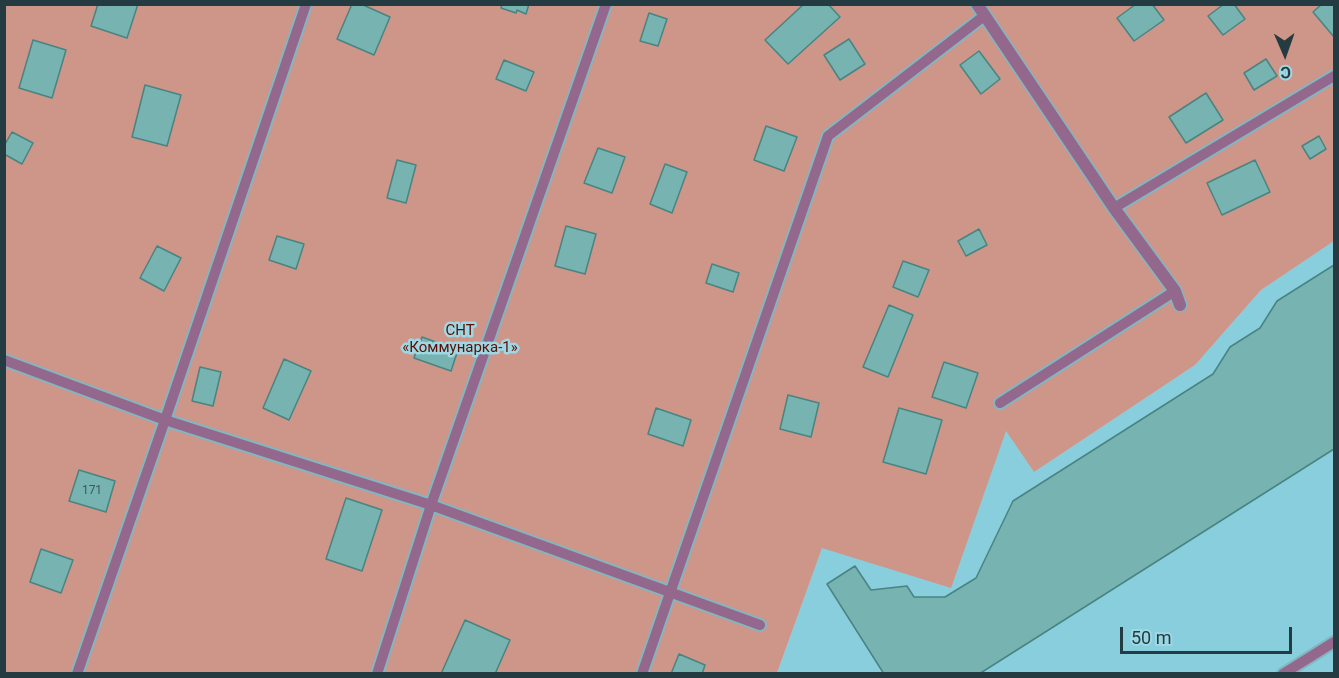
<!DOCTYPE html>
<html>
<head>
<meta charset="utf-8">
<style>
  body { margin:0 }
  #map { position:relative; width:1339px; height:678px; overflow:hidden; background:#9dd8e4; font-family:Roboto,sans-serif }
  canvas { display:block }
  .frame { position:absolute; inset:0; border:6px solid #243c41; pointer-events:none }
  .north { position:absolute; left:1255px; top:24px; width:60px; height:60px; -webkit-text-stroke:4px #9dd8e4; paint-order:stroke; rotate:178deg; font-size:16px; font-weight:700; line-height:24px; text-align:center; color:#243c41 }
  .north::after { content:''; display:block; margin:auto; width:21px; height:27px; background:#243c41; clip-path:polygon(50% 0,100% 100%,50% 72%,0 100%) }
  .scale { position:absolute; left:1120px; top:627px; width:172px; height:27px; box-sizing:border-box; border:3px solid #243c41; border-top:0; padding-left:8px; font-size:18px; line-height:21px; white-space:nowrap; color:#243c41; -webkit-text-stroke:4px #9dd8e4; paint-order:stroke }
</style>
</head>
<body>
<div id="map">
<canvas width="1339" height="678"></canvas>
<div class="frame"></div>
<div class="north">С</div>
<div class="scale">50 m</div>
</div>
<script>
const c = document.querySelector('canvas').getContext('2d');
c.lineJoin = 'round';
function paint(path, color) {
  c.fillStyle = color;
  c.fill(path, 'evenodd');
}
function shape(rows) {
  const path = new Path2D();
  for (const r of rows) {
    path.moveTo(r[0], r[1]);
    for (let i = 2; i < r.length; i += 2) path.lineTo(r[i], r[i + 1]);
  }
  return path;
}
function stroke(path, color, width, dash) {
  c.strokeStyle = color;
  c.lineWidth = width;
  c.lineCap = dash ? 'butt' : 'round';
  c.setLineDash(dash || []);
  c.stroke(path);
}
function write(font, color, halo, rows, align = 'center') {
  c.font = font + ' Roboto,sans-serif';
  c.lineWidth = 5;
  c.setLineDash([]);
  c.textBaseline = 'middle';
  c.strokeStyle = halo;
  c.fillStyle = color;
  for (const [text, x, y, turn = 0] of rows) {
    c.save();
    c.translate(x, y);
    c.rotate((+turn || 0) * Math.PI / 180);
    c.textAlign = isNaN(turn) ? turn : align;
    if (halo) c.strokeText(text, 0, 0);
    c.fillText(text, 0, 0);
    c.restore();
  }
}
paint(shape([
  [1334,241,1334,673,777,674,822,548,1006,431,1034,472,1195,365,1261,290]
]), '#89cedd');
paint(shape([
  [4,5,1334,5,1334,241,1261,290,1195,365,1034,472,1006,431,951,588,822,548,777,673,5,673]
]), '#ce9589');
const building = shape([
  [98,4,138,4,127,38,91,26,98,4],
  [352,4,361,4,390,17,374,55,337,39,352,4],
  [502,4,529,4,526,14,517,10,516,13,501,8,502,4],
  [804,4,828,4,840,17,788,64,765,40,804,4],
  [1136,4,1152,4,1164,20,1134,41,1117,18,1136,4],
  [1224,4,1234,4,1245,19,1223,35,1208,16,1224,4],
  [1322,4,1333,4,1334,6,1334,37,1313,12,1322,4],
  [649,13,667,19,658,46,640,41,649,13],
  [849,39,865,64,840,80,824,55,849,39],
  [33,40,66,50,52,98,19,88,33,40],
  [979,51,1000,79,981,94,960,65,979,51],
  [1266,59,1277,76,1254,90,1244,73,1266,59],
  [504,60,534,72,526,91,496,79,504,60],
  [145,85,181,95,167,146,132,137,145,85],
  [1206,93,1223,120,1186,143,1169,117,1206,93],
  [766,126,797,137,784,171,754,160,766,126],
  [12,132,33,143,22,164,4,154,4,146,12,132],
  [1319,136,1326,149,1310,159,1302,146,1319,136],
  [598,148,625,157,612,193,584,183,598,148],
  [397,160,416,165,406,203,387,198,397,160],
  [1255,160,1270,192,1222,215,1207,183,1255,160],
  [665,164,687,172,672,213,650,204,665,164],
  [566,226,596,234,585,274,555,266,566,226],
  [979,229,987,245,966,256,958,241,979,229],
  [277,236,304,244,296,269,269,260,277,236],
  [157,246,181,258,164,291,140,278,157,246],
  [903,261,929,270,918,297,893,287,903,261],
  [712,264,739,273,733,292,706,283,712,264],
  [1334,265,1334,449,979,674,884,674,827,584,855,566,871,590,907,586,914,597,945,597,976,578,1013,501,1213,374,1230,347,1260,328,1277,301,1334,265],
  [889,305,913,315,888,377,863,367,889,305],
  [422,337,458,350,451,371,414,358,422,337],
  [284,359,311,371,289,420,263,408,284,359],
  [944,362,978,373,966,408,932,397,944,362],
  [200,367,221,372,213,406,192,401,200,367],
  [788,395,819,403,811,437,780,429,788,395],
  [656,408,691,420,683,446,648,434,656,408],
  [899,408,942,420,926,474,883,462,899,408],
  [79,470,115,481,106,512,69,501,79,470],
  [346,498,382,510,362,571,326,559,346,498],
  [41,549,73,560,61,593,30,582,41,549],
  [465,620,510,640,495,674,441,674,465,620],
  [679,654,705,665,702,674,671,674,679,654]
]);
paint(building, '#77b3b0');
stroke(building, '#488481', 1.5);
const lane = shape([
  [1114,208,1334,76],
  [4,360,165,420,431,505,760,625],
  [1000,403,1175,291],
  [77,674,165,420,306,4],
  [377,674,431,505,606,4],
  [642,674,828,136,984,16],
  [1283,674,1334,642]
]);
const street = shape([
  [977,4,1114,208,1175,291,1180,305]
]);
stroke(lane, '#82b6c0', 14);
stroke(street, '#82b6c0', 15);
stroke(lane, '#94688d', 10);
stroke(street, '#94688d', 12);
write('12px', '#395a5d', null, [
  ["171",92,491]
]);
write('15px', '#5c0f03', '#9dd8e4', [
  ["СНТ",460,331],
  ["«Коммунарка-1»",460,348]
]);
</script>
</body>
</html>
